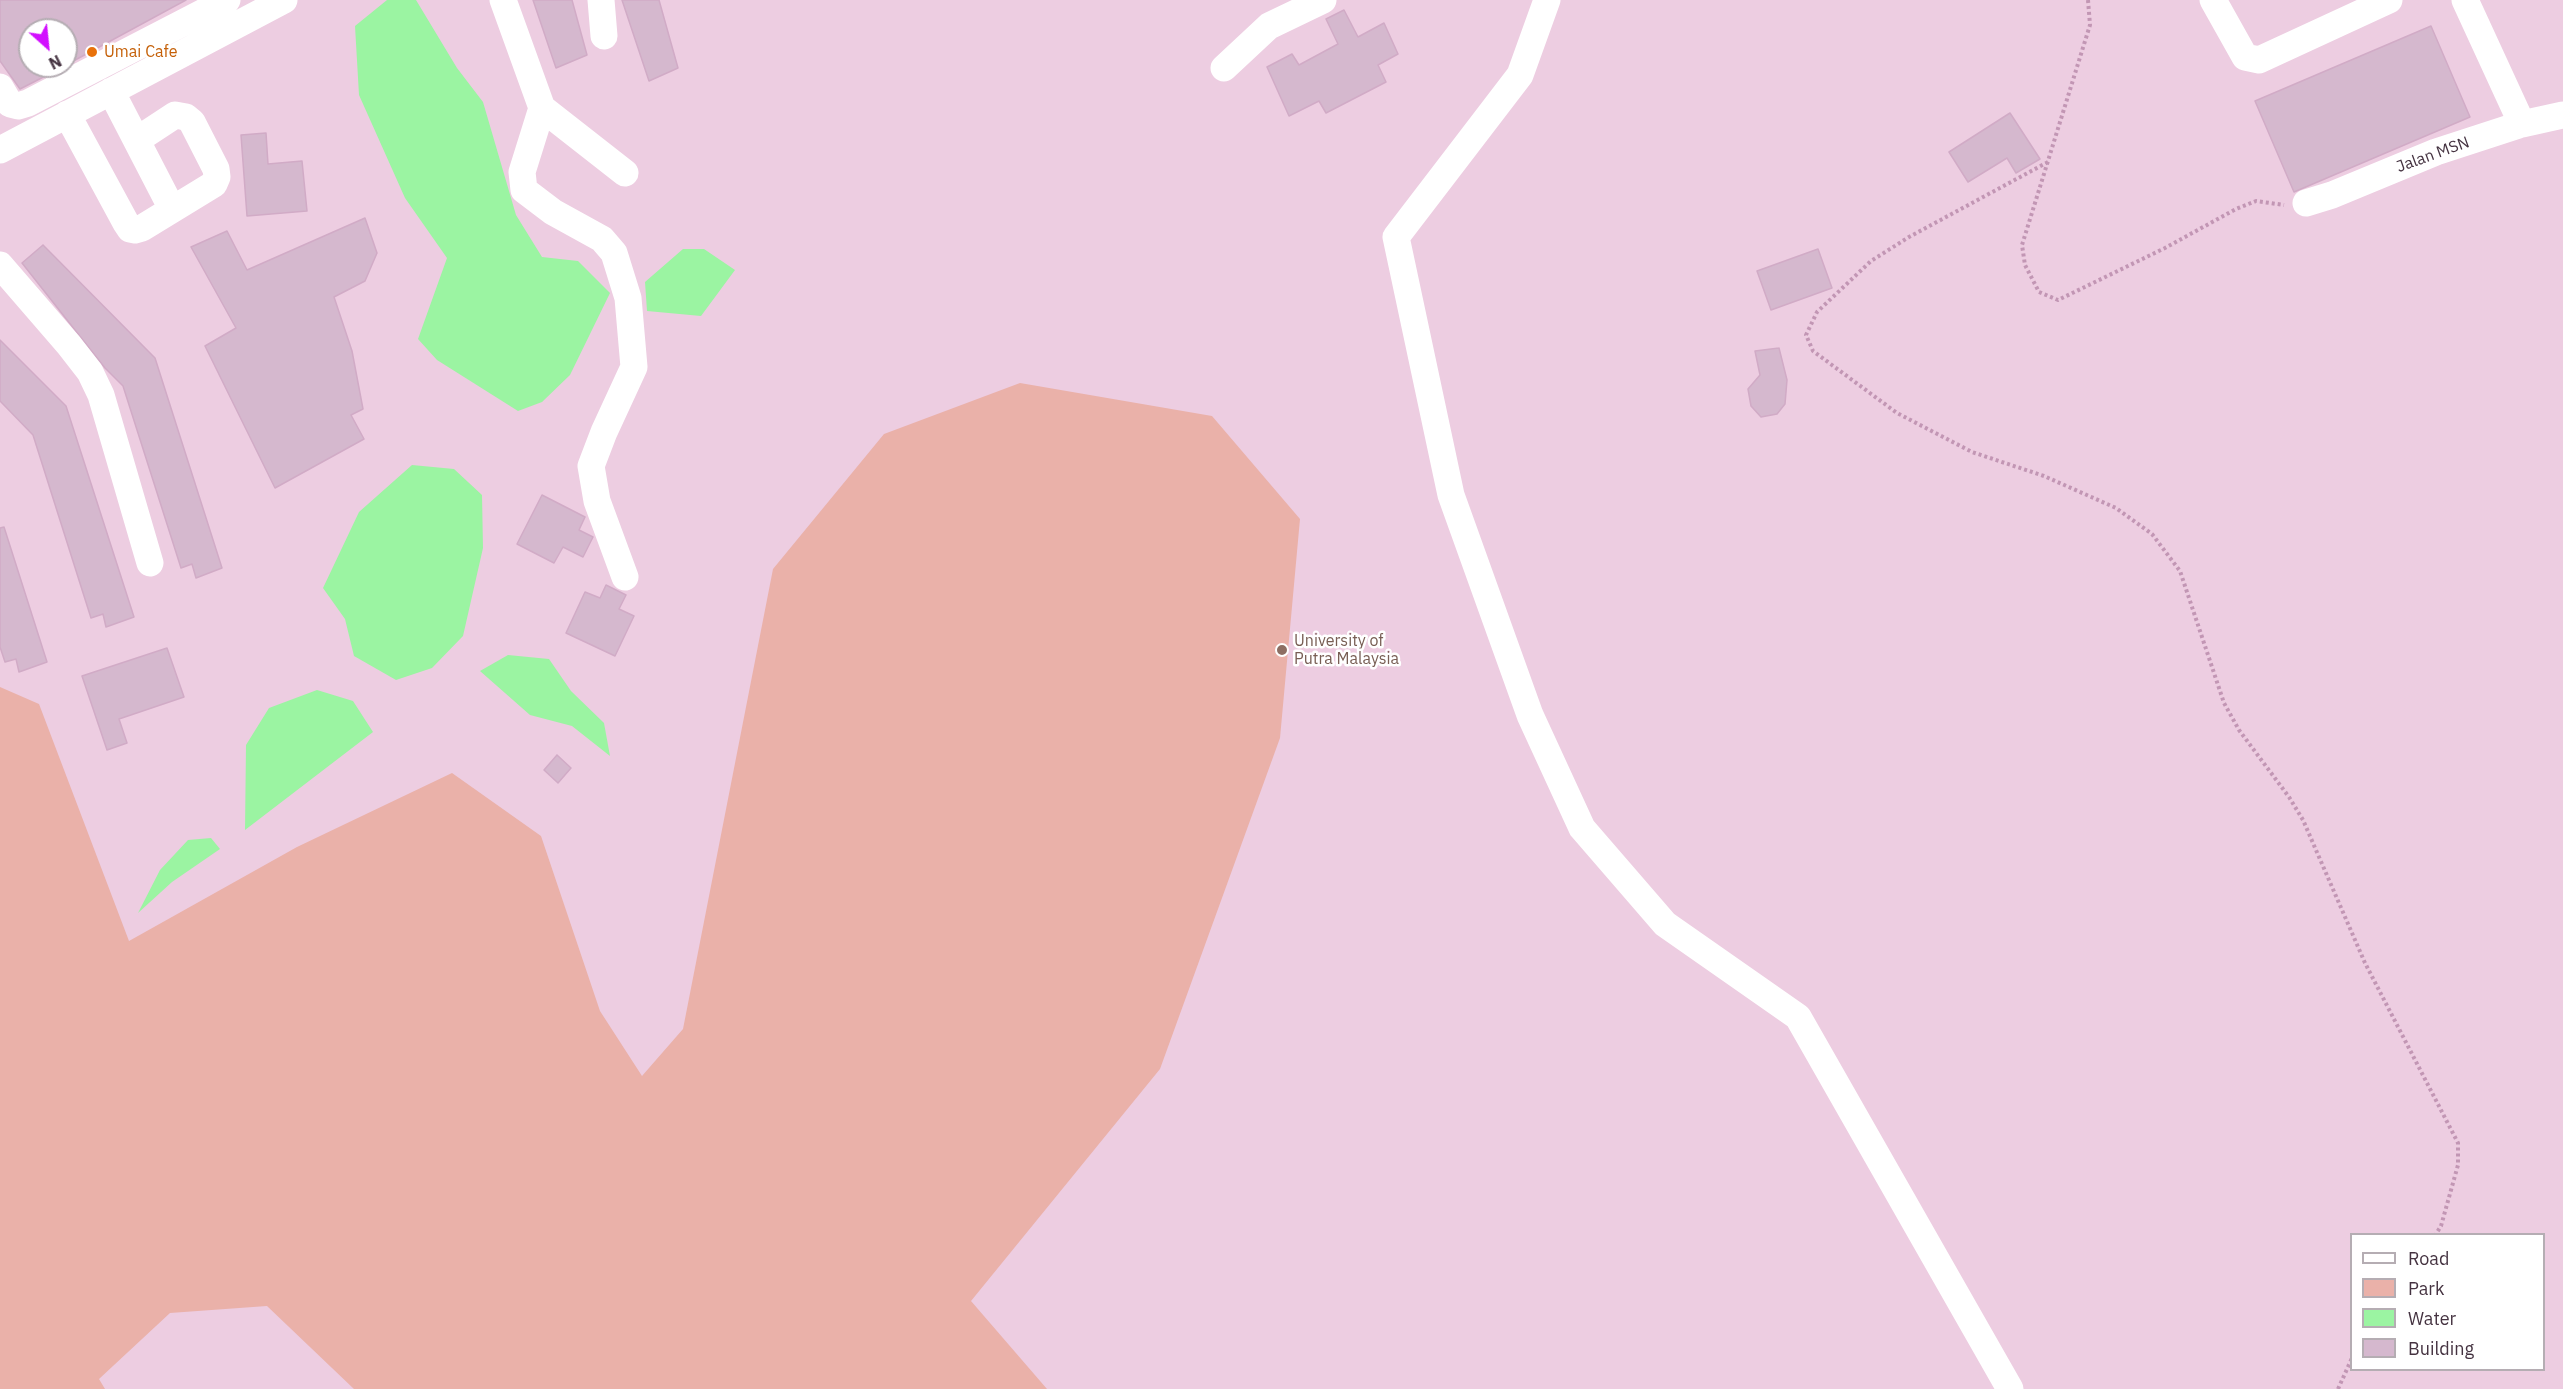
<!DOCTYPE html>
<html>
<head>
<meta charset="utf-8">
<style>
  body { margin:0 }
  #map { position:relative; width:2563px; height:1389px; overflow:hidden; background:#f3e4ee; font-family:"IBM Plex Sans",sans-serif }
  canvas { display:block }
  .legend { position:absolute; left:2350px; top:1233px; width:195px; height:138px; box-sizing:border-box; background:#fff; border:2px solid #b5adb3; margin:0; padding:8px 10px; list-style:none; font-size:18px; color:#453341 }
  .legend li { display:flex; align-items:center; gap:12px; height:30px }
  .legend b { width:30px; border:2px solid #b5adb3 }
  .north { position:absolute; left:18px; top:18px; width:60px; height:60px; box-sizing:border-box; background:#fff; border:2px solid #b5adb3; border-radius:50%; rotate:153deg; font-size:16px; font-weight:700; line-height:24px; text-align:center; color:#453341 }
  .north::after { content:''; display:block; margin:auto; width:21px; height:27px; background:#d20fff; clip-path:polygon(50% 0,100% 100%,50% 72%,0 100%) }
</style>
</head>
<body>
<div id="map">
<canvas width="2563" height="1389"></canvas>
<ul class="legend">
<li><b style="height:8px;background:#fff"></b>Road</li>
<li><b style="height:16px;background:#eab1a9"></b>Park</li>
<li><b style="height:16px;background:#9bf4a2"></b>Water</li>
<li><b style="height:16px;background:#d5b8ce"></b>Building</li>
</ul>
<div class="north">N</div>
</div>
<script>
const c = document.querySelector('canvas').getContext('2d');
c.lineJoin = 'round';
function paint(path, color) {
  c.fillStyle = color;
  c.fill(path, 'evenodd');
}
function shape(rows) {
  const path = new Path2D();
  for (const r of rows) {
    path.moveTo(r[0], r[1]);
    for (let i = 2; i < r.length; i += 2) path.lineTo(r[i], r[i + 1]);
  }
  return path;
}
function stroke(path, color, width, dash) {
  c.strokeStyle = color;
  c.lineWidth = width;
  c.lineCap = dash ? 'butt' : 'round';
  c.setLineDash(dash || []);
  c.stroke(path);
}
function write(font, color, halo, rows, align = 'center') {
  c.font = font + ' "IBM Plex Sans",sans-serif';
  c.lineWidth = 5;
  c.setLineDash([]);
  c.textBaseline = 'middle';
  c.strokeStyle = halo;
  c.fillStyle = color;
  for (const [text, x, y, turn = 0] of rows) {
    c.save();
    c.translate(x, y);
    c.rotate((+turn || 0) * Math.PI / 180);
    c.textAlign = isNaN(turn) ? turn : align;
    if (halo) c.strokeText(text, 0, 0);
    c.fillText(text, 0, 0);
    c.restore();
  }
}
paint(shape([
  [0,0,2563,0,2563,1389,0,1389],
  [30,30,66,30,66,66,30,66],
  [2352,1234,2544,1234,2544,1370,2352,1370]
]), '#edcde1');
paint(shape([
  [1020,383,1212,416,1300,519,1280,738,1160,1069,971,1301,1047,1389,354,1389,267,1306,170,1313,99,1379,105,1389,0,1389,0,687,39,704,129,941,297,847,452,773,541,836,600,1011,642,1076,683,1029,773,569,884,434]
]), '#eab1a9');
paint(shape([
  [387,0,416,0,457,68,483,102,516,215,542,257,578,261,610,293,570,375,542,402,518,411,437,360,418,339,447,258,405,198,359,95,355,26],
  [683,249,704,249,735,270,701,316,647,311,645,282],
  [412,465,454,469,482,495,483,548,463,636,432,668,396,680,354,656,345,619,323,588,359,512],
  [508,655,549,659,571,691,604,723,610,756,572,726,530,715,480,671],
  [317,690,353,701,373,732,245,830,246,745,269,708],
  [211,838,220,849,172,882,138,913,160,870,188,840]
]), '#9bf4a2');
const building = shape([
  [0,0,186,0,66,65,66,30,30,30,30,66,65,66,20,89,0,61,0,0],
  [533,0,572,0,587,55,556,68,533,0],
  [622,0,659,0,678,68,649,81,622,0],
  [1344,10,1358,37,1384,23,1398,54,1378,65,1386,82,1326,113,1319,101,1289,116,1267,67,1292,54,1299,65,1338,44,1326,19,1344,10],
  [2431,26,2470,117,2294,192,2255,101,2431,26],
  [2010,113,2040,159,2016,173,2007,158,1968,182,1949,152,2010,113],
  [266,133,268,164,302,161,307,211,247,216,241,135,266,133],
  [365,218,377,253,365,281,334,297,352,351,363,409,351,415,364,439,275,488,205,346,236,328,191,247,227,231,247,270,365,218],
  [43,245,155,358,222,568,196,578,192,564,181,568,123,386,105,368,22,263,43,245],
  [1818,249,1832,288,1771,310,1757,271,1818,249],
  [0,340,66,406,134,617,106,627,103,614,91,618,33,435,0,401,0,340],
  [1779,348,1787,380,1785,404,1777,414,1761,417,1751,406,1748,389,1760,375,1755,351,1779,348],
  [542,495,585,517,579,530,593,537,583,557,563,547,554,563,517,544,542,495],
  [4,527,47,662,19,672,16,659,5,662,0,647,0,528,4,527],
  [606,585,626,595,619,609,634,616,615,656,566,633,585,592,600,598,606,585],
  [167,648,184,697,119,719,127,743,107,750,82,676,167,648],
  [557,755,571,768,558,783,544,770,557,755]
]);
paint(building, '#d5b8ce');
stroke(building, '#d1abc6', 1.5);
stroke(shape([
  [2088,0,2090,25,2022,245,2025,265,2039,292,2058,300,2165,248,2236,209,2256,201,2284,205],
  [2048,162,1909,237,1871,261,1817,312,1806,335,1813,351,1897,413,1972,452,2044,476,2116,508,2152,534,2180,571,2224,703,2239,730,2289,797,2303,820,2365,963,2458,1143,2458,1165,2441,1226,2436,1234],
  [2338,1389,2352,1358]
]), '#c296b4', 4, [3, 3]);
stroke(shape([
  [503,0,542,108,625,173],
  [601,0,604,36],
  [1547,0,1520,75,1396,237,1451,495,1530,715,1582,828,1665,924,1798,1017,2010,1389],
  [2213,0,2245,57,2259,60,2389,0],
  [2465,0,2522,124],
  [1224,68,1269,26,1323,0],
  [0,87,10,104,18,106,28,103,227,0],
  [111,91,172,209],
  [542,108,522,172,524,190,553,212,602,239,614,253,628,298,634,367,604,432,591,466,597,501,625,577],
  [67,114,126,223,130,229,135,230,142,228,214,184,217,177,216,169,192,122,186,117,175,115,137,140],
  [0,150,284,0],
  [2306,203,2332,195,2436,152,2522,124,2563,115],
  [0,265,69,345,90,372,101,395,150,563]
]), '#fff', 27);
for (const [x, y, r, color] of [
  [92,52,6,"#e8710a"],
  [1282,650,6,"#8d6e63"]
]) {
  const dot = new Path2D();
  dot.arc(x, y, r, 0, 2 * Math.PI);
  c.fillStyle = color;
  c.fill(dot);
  stroke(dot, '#fff', 2);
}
write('16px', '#c56008', '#fff', [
  ["Umai Cafe",104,52]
], 'left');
write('16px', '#453341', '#fff', [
  ["Jalan MSN",2433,155,-20]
]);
write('16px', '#785e54', '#fff', [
  ["University of",1294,641],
  ["Putra Malaysia",1294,659]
], 'left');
</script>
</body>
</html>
